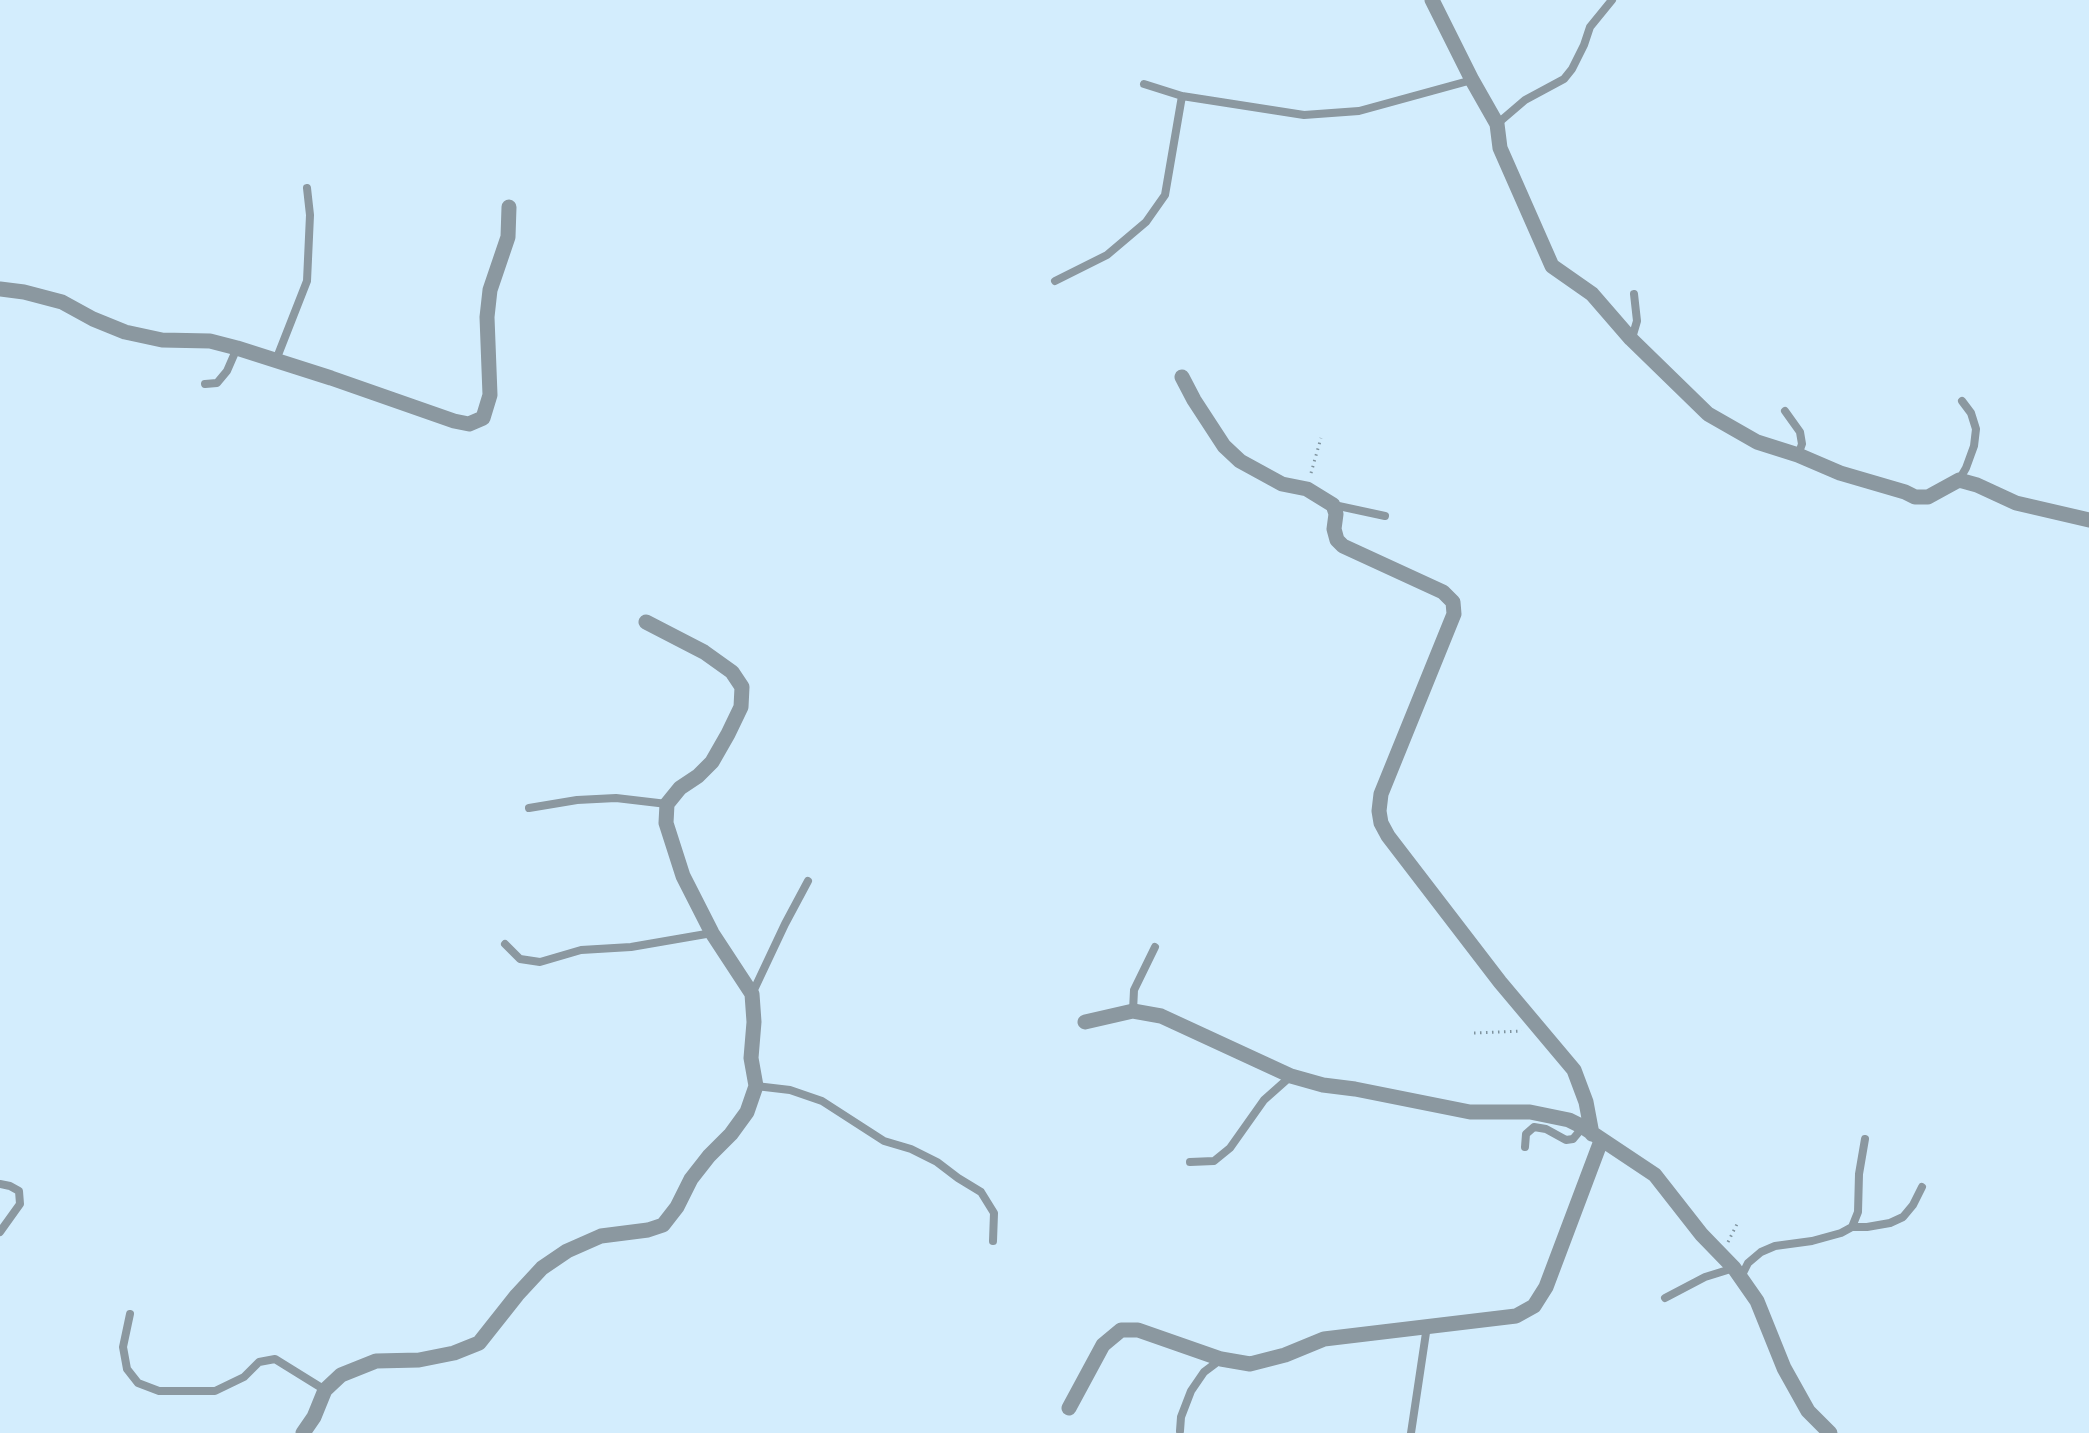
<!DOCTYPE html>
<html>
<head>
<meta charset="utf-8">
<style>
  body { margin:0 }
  canvas { display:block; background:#d3edfd }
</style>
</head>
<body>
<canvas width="2089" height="1433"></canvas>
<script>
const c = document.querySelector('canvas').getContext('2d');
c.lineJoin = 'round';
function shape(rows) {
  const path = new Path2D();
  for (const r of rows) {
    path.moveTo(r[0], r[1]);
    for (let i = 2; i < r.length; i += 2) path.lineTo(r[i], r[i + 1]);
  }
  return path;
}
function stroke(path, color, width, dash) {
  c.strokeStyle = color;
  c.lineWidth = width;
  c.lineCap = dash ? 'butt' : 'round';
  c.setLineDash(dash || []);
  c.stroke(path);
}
stroke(shape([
  [1311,473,1321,438],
  [1474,1033,1522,1031],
  [1728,1242,1737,1224]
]), '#7f939e', 3, [1.5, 4.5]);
stroke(shape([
  [1144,84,1182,96,1304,115,1359,111,1472,80],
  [1497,124,1525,100,1564,79,1572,69,1584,45,1590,27,1612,0],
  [1055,281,1107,255,1146,222,1165,195,1182,96],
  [1632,338,1637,321,1634,294],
  [276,360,307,281,310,215,307,188],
  [205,384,217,383,227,371,237,348],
  [1785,411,1800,432,1802,444,1798,455],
  [1959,480,1966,468,1974,446,1976,429,1971,413,1962,401],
  [1334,505,1385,516],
  [529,808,577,800,616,798,667,804],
  [505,944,520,959,540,962,581,950,631,947,712,933],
  [752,994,785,924,808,881],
  [1133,1011,1134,990,1155,947],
  [756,1086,790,1090,822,1101,884,1141,911,1149,937,1162,958,1178,981,1192,994,1213,993,1241],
  [1525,1147,1526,1134,1534,1127,1546,1129,1566,1140,1573,1139,1583,1127],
  [1190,1162,1214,1161,1230,1148,1264,1100,1291,1076],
  [0,1184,10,1186,19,1191,20,1204,0,1232],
  [1852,1227,1867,1227,1890,1223,1903,1217,1913,1205,1922,1187],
  [1741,1277,1748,1263,1761,1252,1775,1246,1812,1241,1841,1233,1852,1227,1858,1212,1859,1174,1865,1139],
  [1665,1298,1705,1277,1734,1268],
  [130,1314,123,1347,127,1369,138,1383,159,1391,215,1391,244,1377,259,1362,275,1359,325,1390],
  [1180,1431,1181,1417,1191,1391,1204,1372,1220,1360],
  [1411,1433,1427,1326]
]), '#8b98a0', 8);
stroke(shape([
  [1432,0,1472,80,1497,124,1500,148,1552,266,1592,294,1631,339,1708,414,1757,442,1798,455,1840,473,1905,492,1915,497,1928,497,1959,480,1977,485,2016,503,2089,520],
  [0,289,24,292,62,302,93,319,125,332,162,340,210,341,237,348,331,378,454,421,469,424,483,418,490,395,487,317,490,290,508,237,509,207],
  [1182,377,1194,400,1224,446,1240,461,1282,484,1307,489,1333,505,1336,514,1334,529,1337,540,1343,546,1443,592,1453,602,1454,614,1381,794,1379,811,1381,823,1388,836,1500,982,1574,1070,1586,1102,1592,1134],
  [1085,1022,1133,1011,1161,1016,1291,1076,1323,1085,1355,1089,1470,1112,1530,1112,1569,1120,1583,1127,1655,1175,1702,1235,1734,1268,1757,1301,1784,1368,1808,1411,1830,1433],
  [1069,1408,1103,1345,1121,1330,1138,1330,1221,1359,1250,1364,1285,1355,1324,1339,1516,1316,1534,1306,1546,1287,1601,1141],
  [303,1433,314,1417,325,1390,341,1375,376,1361,419,1360,454,1353,479,1343,517,1295,542,1268,567,1251,601,1236,648,1230,663,1225,677,1207,691,1179,709,1156,731,1134,747,1112,756,1086,751,1058,754,1022,752,994,712,933,683,876,666,823,667,804,680,788,698,776,712,762,728,734,741,707,742,687,732,672,704,652,646,622]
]), '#8b98a0', 15);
</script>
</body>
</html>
